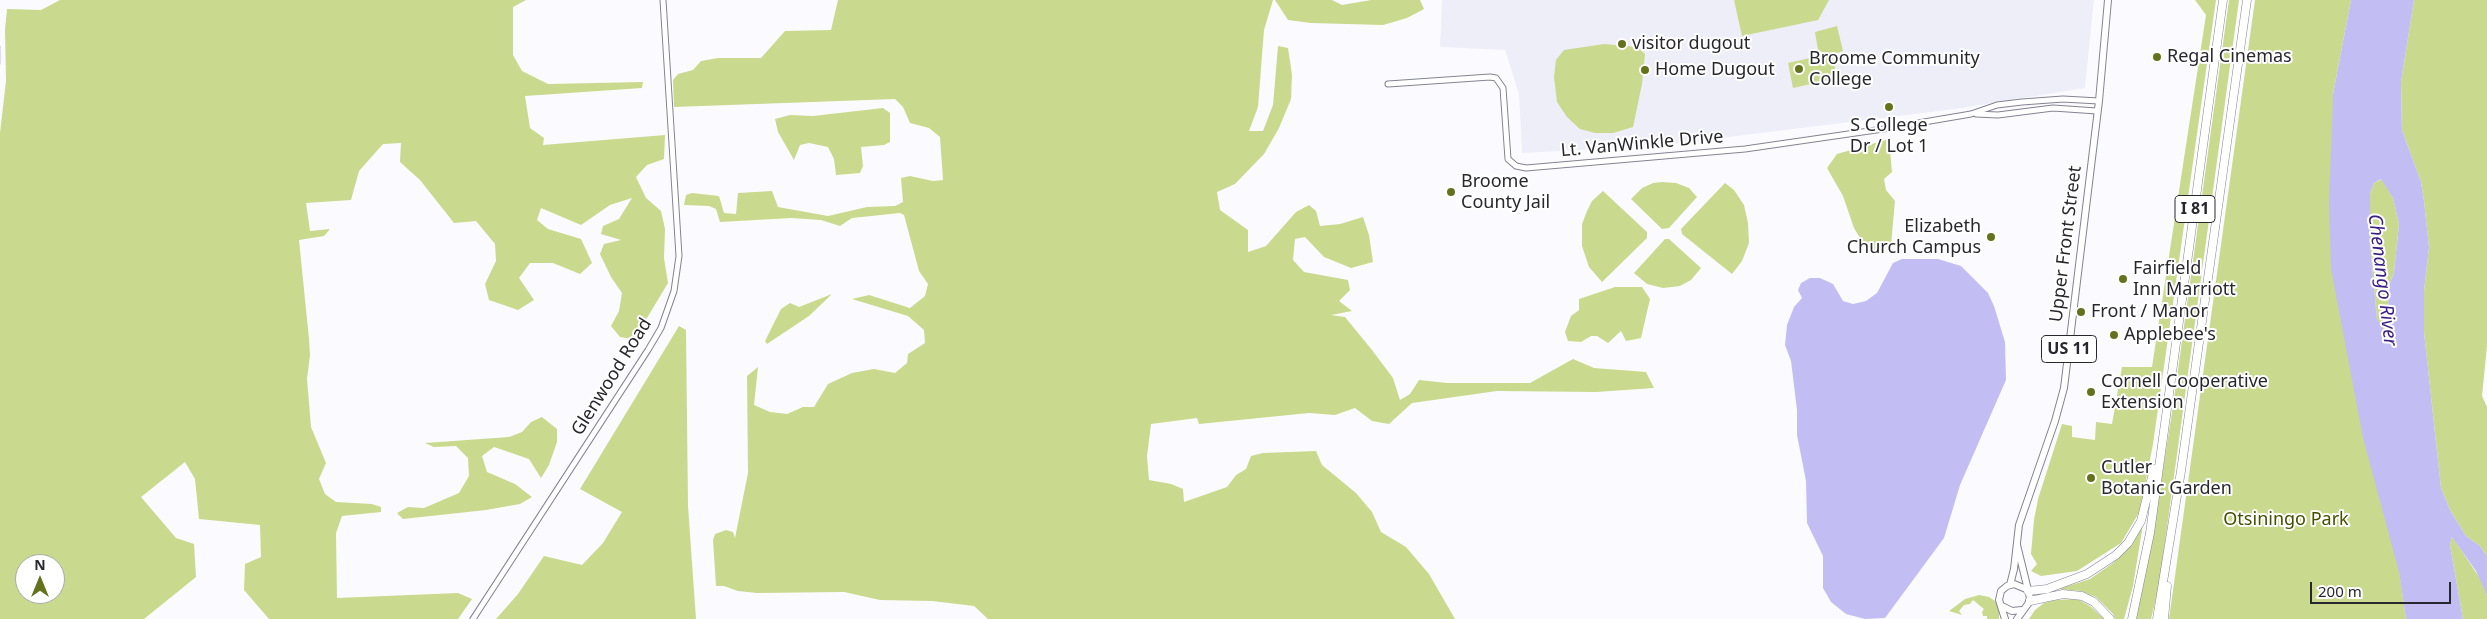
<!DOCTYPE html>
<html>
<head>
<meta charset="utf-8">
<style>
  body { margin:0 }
  #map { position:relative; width:2487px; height:619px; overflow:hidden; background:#fbfbff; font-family:"Noto Sans",sans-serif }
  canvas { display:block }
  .north { position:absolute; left:15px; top:554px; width:50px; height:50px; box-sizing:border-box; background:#fff; border:1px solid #a9a9ab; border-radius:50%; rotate:0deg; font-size:14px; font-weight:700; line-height:20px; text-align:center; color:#28272e }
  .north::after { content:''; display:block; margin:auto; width:18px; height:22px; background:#64721d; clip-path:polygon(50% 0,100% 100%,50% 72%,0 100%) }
  .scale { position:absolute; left:2310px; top:582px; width:141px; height:22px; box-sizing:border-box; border:2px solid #28272e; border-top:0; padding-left:6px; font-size:15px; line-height:18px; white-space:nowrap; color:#28272e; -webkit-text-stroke:4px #fff; paint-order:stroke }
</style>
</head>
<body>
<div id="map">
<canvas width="2487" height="619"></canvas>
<div class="north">N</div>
<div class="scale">200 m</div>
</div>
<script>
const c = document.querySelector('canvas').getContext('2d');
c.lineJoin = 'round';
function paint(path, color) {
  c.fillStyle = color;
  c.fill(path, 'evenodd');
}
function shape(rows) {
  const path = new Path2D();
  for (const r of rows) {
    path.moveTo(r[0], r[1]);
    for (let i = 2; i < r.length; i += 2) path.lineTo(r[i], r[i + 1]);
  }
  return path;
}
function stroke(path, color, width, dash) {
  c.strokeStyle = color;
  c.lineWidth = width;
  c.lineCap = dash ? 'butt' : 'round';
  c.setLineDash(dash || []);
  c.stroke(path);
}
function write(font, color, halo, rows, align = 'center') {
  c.font = font + ' "Noto Sans",sans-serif';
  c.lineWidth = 4;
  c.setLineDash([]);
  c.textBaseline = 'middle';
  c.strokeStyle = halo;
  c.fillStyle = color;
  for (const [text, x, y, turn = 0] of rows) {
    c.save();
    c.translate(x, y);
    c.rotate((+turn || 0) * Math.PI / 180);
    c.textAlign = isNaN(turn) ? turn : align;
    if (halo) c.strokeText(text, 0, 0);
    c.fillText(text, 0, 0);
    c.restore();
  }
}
paint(shape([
  [1442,0,2094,0,2085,88,1955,109,1656,146,1522,153,1519,94,1505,50,1440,47]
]), '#eeeef8');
paint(shape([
  [60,0,526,0,513,7,513,55,522,71,548,84,643,82,642,88,525,96,530,128,544,138,543,145,665,135,664,159,647,165,636,177,646,198,661,211,665,229,664,258,668,283,647,318,637,340,620,337,611,326,619,311,622,293,611,277,600,254,604,244,621,240,601,234,603,226,619,219,632,198,610,205,581,225,541,208,537,220,548,229,581,239,592,263,580,274,553,263,530,263,519,278,534,300,518,310,489,300,485,284,496,261,495,244,476,221,454,223,420,180,400,162,401,143,383,144,359,171,351,200,306,203,310,231,330,229,324,236,299,240,309,339,310,355,307,379,311,427,326,463,319,479,325,494,336,502,372,504,381,507,381,512,342,516,336,533,337,598,458,593,472,599,458,619,269,619,244,590,245,564,261,557,260,525,199,519,195,479,185,462,141,497,176,538,194,544,196,577,144,619,0,619,0,133,6,81,5,30,7,9,41,10],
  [25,564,55,564,55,594,25,594],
  [838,0,1273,0,1264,30,1258,107,1249,131,1263,131,1273,105,1278,46,1288,48,1292,75,1291,99,1279,128,1264,154,1235,184,1217,192,1220,210,1248,230,1248,252,1266,246,1296,212,1309,205,1316,211,1320,226,1340,224,1363,217,1369,235,1373,262,1351,268,1324,257,1305,237,1295,239,1293,260,1304,272,1348,280,1350,290,1339,301,1352,311,1331,315,1345,317,1372,350,1393,378,1400,400,1410,394,1419,380,1447,383,1530,383,1573,359,1594,368,1646,372,1654,388,1596,392,1497,391,1412,403,1389,424,1372,421,1355,408,1335,415,1309,413,1199,424,1197,418,1151,424,1147,456,1149,480,1171,484,1183,489,1184,502,1227,487,1236,475,1246,469,1251,456,1263,453,1316,451,1322,465,1356,493,1372,512,1381,532,1406,547,1429,574,1455,619,988,619,974,606,932,601,880,600,844,592,757,593,738,591,724,586,716,586,713,540,715,534,726,530,733,532,735,538,748,473,747,376,758,367,754,405,770,412,787,414,803,407,814,407,828,384,852,373,874,369,895,373,907,363,908,354,925,343,924,330,908,316,852,299,869,295,910,308,925,296,928,284,919,271,904,215,900,213,852,218,840,226,821,220,791,218,720,222,716,209,709,206,684,205,686,195,692,193,719,196,724,213,736,214,738,193,772,191,778,207,828,216,867,207,895,206,903,202,901,178,910,176,933,181,943,180,940,137,929,128,910,123,903,107,895,99,674,107,673,80,678,74,693,70,701,61,718,58,761,58,785,31,831,30],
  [1275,0,1332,0,1342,5,1371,0,1420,0,1424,9,1407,18,1383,25,1311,23,1288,20],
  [1734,0,1829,0,1818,20,1742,36],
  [2195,0,2216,0,2153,444,2140,511,2121,543,2077,571,2041,576,2031,571,2037,564,2031,554,2034,520,2038,499,2062,424,2072,426,2072,437,2095,440,2096,422,2112,424,2122,367,2152,367,2206,15],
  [2229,0,2239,0,2159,586,2151,619,2136,619,2152,539,2173,406],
  [2255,0,2351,0,2333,94,2406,619,2169,619],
  [2414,0,2487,0,2487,346,2482,396,2487,407,2487,556,2480,546,2466,536,2450,510,2441,488,2424,332,2424,291,2429,247,2424,201,2421,182,2402,130,2401,82],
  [1837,26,1843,51,1832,55,1837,78,1793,88,1788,63,1819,56,1815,32],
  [1604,44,1637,47,1645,54,1642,84,1633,127,1613,133,1595,133,1580,129,1567,117,1557,102,1554,77,1556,60,1564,50],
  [883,108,890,113,890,142,884,145,861,147,863,166,860,173,836,175,834,159,828,147,809,143,800,145,794,160,778,132,775,119,790,115,813,116],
  [1889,139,1892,172,1884,179,1886,190,1895,201,1891,245,1869,253,1854,228,1843,196,1827,168,1837,154],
  [2382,179,2393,198,2399,224,2394,272,2388,289,2389,342,2377,319,2370,243,2370,193,2374,183],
  [1662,182,1676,183,1689,188,1697,197,1669,228,1662,229,1631,199,1642,188,1653,183],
  [1725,183,1734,190,1744,205,1748,223,1749,243,1742,261,1732,274,1682,234,1681,229],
  [1603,191,1647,232,1647,238,1602,282,1589,267,1582,246,1582,224,1587,211,1592,201],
  [1665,239,1669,239,1701,268,1691,280,1680,286,1663,288,1647,284,1634,273],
  [1615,287,1642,287,1650,299,1641,338,1626,341,1621,331,1608,343,1597,336,1591,336,1581,342,1568,341,1565,332,1571,316,1579,310,1579,299],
  [832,294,809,316,767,344,765,341,781,309,790,303,799,307],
  [679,326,686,330,688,506,696,619,496,619,518,594,544,556,582,565,603,543,622,512,580,489],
  [542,417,557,429,557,442,549,465,541,478,529,459,494,447,482,456,487,472,515,484,532,497,520,504,486,510,403,519,397,513,408,507,424,508,459,493,469,476,468,458,456,446,434,447,425,443,509,437,522,432,531,422],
  [2143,524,2133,586,2124,619,2115,619,2113,614,2096,597,2081,591,2059,589,2090,579,2113,563,2132,544],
  [2452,536,2483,583,2487,595,2487,619,2463,619,2450,545],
  [1979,595,1989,597,1995,601,1999,608,1999,619,1987,619,1987,616,1983,616,1982,612,1984,609,1973,600,1970,604,1964,605,1959,611,1962,615,1949,611,1965,599],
  [2077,599,2090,606,2104,619,2029,619,2035,610,2044,603,2056,600]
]), '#c9d98d');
paint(shape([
  [2351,0,2414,0,2401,82,2402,130,2421,182,2424,201,2429,247,2424,291,2424,332,2441,488,2450,510,2466,536,2480,546,2487,556,2487,595,2476,571,2452,537,2450,545,2463,619,2406,619,2399,572,2363,438,2331,269,2329,203,2333,94],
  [2381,179,2393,198,2399,224,2394,272,2388,289,2389,340,2385,331,2377,319,2370,243,2370,193,2374,183],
  [1902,259,1938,259,1961,266,1988,293,1994,306,2005,342,2006,380,1960,485,1944,538,1885,618,1865,619,1846,614,1831,602,1823,588,1823,556,1807,523,1806,481,1797,435,1797,410,1791,361,1785,345,1787,325,1794,307,1802,298,1798,290,1801,283,1810,278,1820,278,1833,284,1843,301,1853,304,1866,301,1877,293,1893,263]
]), '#c2bef4');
stroke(shape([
  [0,46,0,64]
]), '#c2bef4', 1);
const minor = shape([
  [1388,84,1490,77,1496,78,1503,88,1508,159,1516,166,1526,168,1745,149,1883,129,1971,114,1997,105,2022,102,2063,99,2099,101],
  [1976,114,1998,115,2053,108,2097,111],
  [473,619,648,350,661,328,674,291,679,256,663,0]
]);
const major = shape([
  [2010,585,2014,569,2019,525,2055,421,2064,388,2099,101,2108,0],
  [2002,606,2012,611,2022,610],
  [2005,619,1999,600,2001,591,2007,586,2014,584,2026,589],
  [2017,619,2028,604,2030,598,2017,545]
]);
const highway = shape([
  [2028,591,2047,589,2087,574,2116,555,2128,543,2141,521,2154,469],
  [2030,601,2063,594,2082,596,2094,602,2110,619],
  [2132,619,2150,533,2223,0],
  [2157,619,2181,471,2247,0],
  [2164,619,2167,586]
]);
stroke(minor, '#848393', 7);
stroke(major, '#848393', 8);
stroke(highway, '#848393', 9);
stroke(minor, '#fff', 5);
stroke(major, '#fff', 6);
stroke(highway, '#fff', 8);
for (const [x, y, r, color] of [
  [1622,44,5,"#64721d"],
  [2157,57,5,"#64721d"],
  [1799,69,5,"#64721d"],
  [1645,70,5,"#64721d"],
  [1889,107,5,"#64721d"],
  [1451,192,5,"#64721d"],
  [1991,237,5,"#64721d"],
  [2123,279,5,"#64721d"],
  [2081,312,5,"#64721d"],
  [2114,335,5,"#64721d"],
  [2091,392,5,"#64721d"],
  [2091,478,5,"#64721d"]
]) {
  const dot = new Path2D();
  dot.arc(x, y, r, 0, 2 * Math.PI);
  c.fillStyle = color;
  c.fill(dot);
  stroke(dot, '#fff', 2);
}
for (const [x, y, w] of [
  [2195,209,40],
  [2069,349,55]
]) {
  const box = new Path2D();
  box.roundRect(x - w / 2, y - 13.5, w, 27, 4);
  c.fillStyle = '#fff';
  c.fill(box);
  stroke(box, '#28272e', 1);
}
write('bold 16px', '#28272e', null, [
  ["I 81",2195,209],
  ["US 11",2069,349]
]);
write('18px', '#28272e', '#fff', [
  ["visitor dugout",1632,44],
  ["Regal Cinemas",2167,57],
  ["Broome Community",1809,59],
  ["College",1809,80],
  ["Home Dugout",1655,70],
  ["S College",1889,126,"center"],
  ["Dr / Lot 1",1889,147,"center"],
  ["Broome",1461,182],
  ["County Jail",1461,203],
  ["Elizabeth",1981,227,"right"],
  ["Church Campus",1981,248,"right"],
  ["Fairfield",2133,269],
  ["Inn Marriott",2133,290],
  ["Front / Manor",2091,312],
  ["Applebee's",2124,335],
  ["Cornell Cooperative",2101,382],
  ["Extension",2101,403],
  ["Cutler",2101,468],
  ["Botanic Garden",2101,489]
], 'left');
write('18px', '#28272e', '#fff', [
  ["Lt. VanWinkle Drive",1642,144,-5],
  ["Upper Front Street",2066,244,-83],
  ["Glenwood Road",612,377,-58]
]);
write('18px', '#454f02', '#fff', [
  ["Otsiningo Park",2286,520]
]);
write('italic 19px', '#3b1e83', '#fff', [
  ["Chenango River",2382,280,83]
]);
</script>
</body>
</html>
